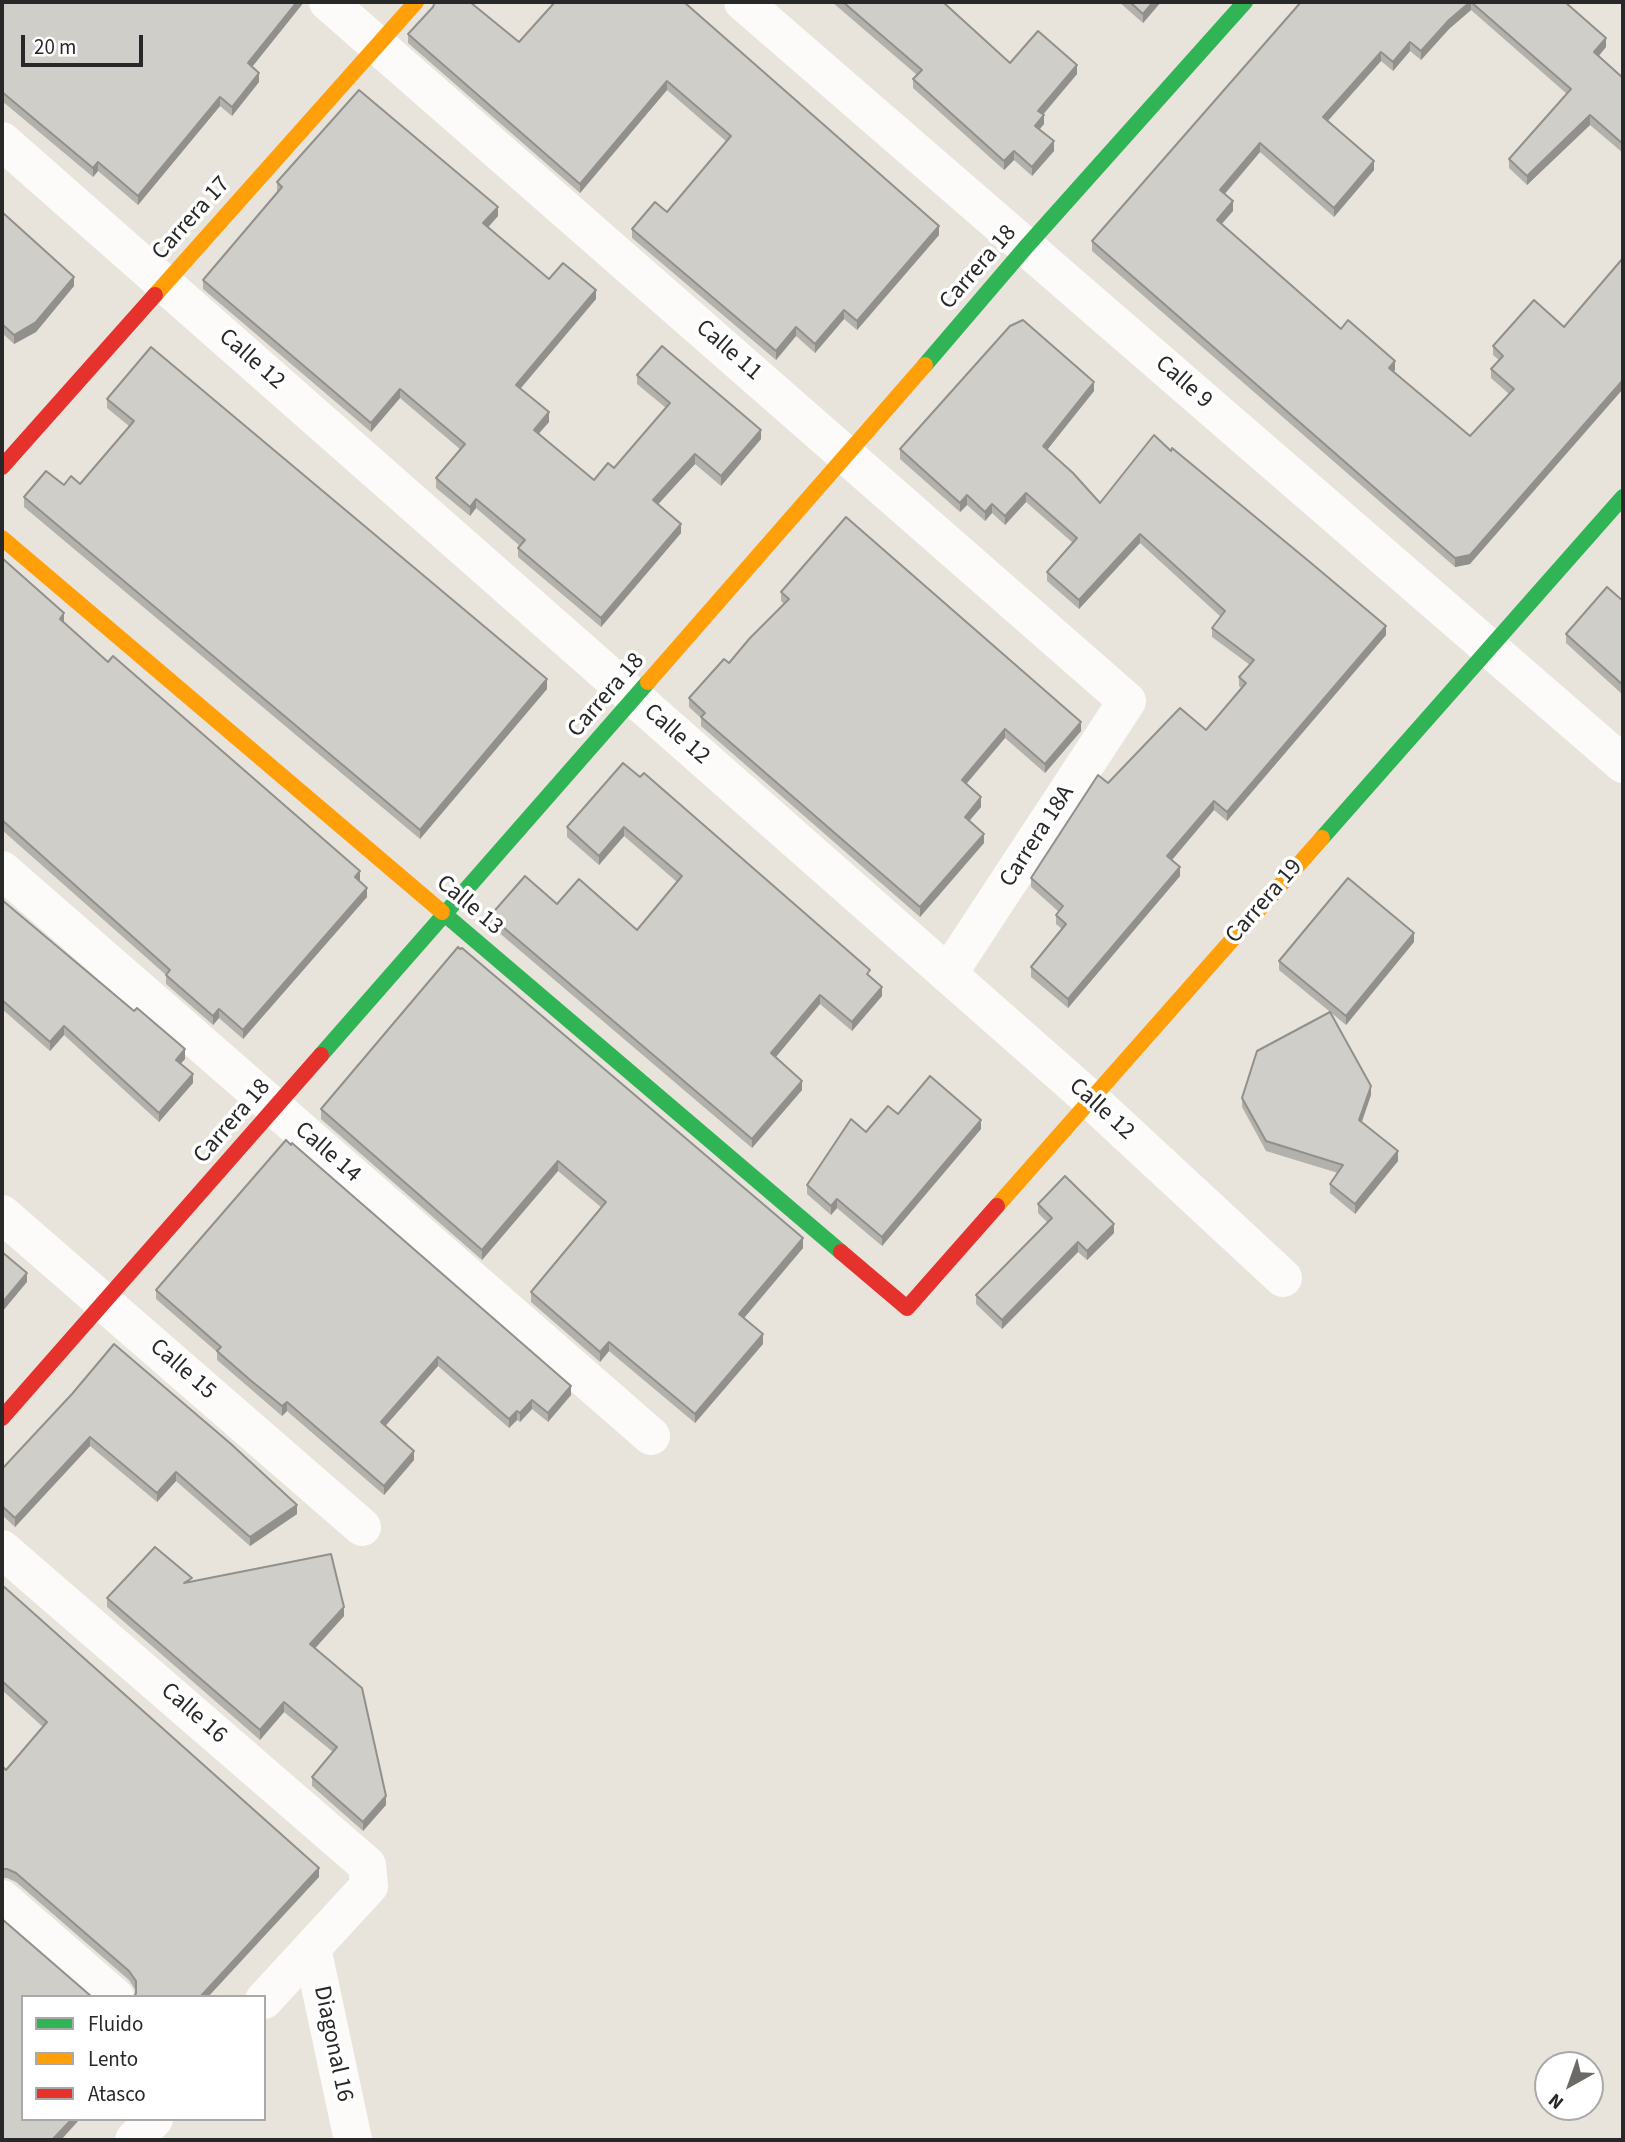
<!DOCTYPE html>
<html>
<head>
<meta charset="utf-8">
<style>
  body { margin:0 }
  #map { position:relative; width:1625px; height:2142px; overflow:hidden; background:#e8e4dc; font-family:"Source Sans 3",sans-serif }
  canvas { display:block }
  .frame { position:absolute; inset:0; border:4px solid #282828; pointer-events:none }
  .legend { position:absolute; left:21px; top:1995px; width:245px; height:126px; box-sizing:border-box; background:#fff; border:2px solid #a9a9a9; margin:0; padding:9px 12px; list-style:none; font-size:21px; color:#282828 }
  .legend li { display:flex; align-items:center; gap:14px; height:35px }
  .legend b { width:35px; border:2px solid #a9a9a9 }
  .north { position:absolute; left:1534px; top:2051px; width:70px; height:70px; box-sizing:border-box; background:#fff; border:2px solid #a9a9a9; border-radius:50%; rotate:220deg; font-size:19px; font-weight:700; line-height:28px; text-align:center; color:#282828 }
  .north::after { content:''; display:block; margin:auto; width:24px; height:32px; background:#6b6a67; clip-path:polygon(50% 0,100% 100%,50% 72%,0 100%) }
  .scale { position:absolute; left:21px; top:35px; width:122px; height:32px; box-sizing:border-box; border:4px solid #282828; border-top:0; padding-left:9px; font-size:21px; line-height:24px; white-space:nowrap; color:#282828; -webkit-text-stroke:5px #fff; paint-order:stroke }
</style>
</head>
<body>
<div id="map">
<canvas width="1625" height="2142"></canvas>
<div class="frame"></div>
<ul class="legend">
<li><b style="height:9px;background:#30b455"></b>Fluido</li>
<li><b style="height:9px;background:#ff9f0a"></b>Lento</li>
<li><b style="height:9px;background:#e5322d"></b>Atasco</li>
</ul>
<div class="north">N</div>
<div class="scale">20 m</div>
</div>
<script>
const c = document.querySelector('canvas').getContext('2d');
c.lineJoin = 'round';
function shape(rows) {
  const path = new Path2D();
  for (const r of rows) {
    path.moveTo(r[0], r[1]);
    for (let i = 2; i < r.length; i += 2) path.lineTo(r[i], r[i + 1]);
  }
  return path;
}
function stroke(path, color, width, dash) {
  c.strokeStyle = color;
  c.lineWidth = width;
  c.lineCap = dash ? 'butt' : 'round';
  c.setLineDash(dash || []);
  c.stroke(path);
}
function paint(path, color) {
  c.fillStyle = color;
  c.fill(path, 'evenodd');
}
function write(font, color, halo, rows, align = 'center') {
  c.font = font + ' "Source Sans 3",sans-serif';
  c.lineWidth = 7;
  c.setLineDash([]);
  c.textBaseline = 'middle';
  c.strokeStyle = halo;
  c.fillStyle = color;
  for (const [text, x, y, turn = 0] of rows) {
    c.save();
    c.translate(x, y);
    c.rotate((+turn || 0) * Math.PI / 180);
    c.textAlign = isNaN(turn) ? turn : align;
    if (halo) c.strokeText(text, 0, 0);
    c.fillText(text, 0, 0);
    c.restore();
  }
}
stroke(shape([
  [328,2,1127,701,948,974],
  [743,2,1623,764],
  [2,141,1090,1099,1283,1278],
  [2,870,651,1436],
  [2,1214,362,1527],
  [2,1549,367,1865,369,1886,264,2000],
  [2,1899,115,1997],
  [312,1948,353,2140],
  [134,2140,154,2119]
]), '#fcfbfa', 38);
stroke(shape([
  [925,365,1026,247,1245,2],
  [1322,838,1623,497],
  [442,912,841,1252],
  [321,1055,648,682]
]), '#30b455', 16);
stroke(shape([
  [155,295,416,2],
  [2,538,442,912],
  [648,682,925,365],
  [997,1206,1322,838]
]), '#ff9f0a', 16);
stroke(shape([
  [2,467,155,295],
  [841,1252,907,1308,997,1206],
  [2,1418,321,1055]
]), '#e5322d', 16);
paint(shape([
  [2,2,304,2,252,67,259,82,232,116,220,106,138,205,98,171,93,177,2,101],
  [555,2,939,235,857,330,844,319,815,353,796,336,776,360,632,238,632,229,667,212,727,142,667,90,580,193,408,43,408,34,519,42],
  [832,2,943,2,1010,63,1077,74,1043,115,1044,124,1039,129,1054,151,1032,176,1014,160,1004,170,913,88,913,79,917,75],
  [1119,2,1161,2,1143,23],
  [1301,2,1565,2,1606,47,1599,56,1623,78,1623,153,1590,125,1527,185,1509,168,1509,159,1567,94,1471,10,1449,29,1421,60,1410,51,1393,71,1381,61,1328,121,1374,170,1334,217,1260,152,1225,194,1233,211,1222,224,1341,329,1395,370,1393,371,1470,436,1509,394,1491,378,1491,369,1499,360,1493,355,1493,346,1564,327,1470,564,1455,567,1092,251,1092,241],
  [277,182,498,216,488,227,549,279,596,299,520,388,549,422,539,433,594,480,614,468,666,408,637,384,637,375,761,439,721,486,695,464,657,504,681,533,601,627,518,557,518,548,520,546,476,508,470,516,436,488,436,478,461,450,400,398,371,432,203,289,203,280,278,192,277,191],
  [2,212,74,286,36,332,14,344,2,333],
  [1094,391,1047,450,1100,503,1171,451,1386,635,1227,821,1214,810,1171,860,1180,876,1068,1008,1031,977,1031,967,1062,929,1056,924,1056,915,1059,912,1031,887,1031,878,1108,783,1206,730,1241,688,1239,686,1239,677,1250,665,1212,637,1212,628,1221,617,1140,543,1079,609,1047,581,1047,572,1073,543,1026,502,1005,525,992,513,985,521,967,505,960,512,900,459,900,449],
  [107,399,547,689,420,839,24,507,24,497,64,485,80,484,129,426,107,408],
  [2,558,64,623,360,880,360,881,367,897,243,1039,219,1018,213,1025,166,984,166,975,2,830],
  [781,592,1081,731,1045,773,1005,738,966,784,981,807,969,821,984,843,920,917,701,726,701,718,689,707,689,698,729,663,784,604,781,601],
  [1623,601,1623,695,1566,643,1566,634],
  [623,763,870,977,882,996,852,1031,820,1004,775,1057,802,1090,752,1148,490,925,490,916,557,904,637,930,677,882,624,836,599,865,567,837,567,827],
  [2,900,185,1059,181,1063,193,1083,159,1122,64,1035,50,1051,2,1009],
  [1414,942,1346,1025,1279,970,1279,961],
  [458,947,803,1248,744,1318,763,1344,695,1423,609,1351,600,1362,531,1302,531,1292,602,1208,558,1171,482,1260,321,1119,321,1109],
  [1371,1095,1362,1122,1398,1161,1355,1214,1330,1193,1330,1184,1338,1173,1266,1151,1242,1107,1242,1098],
  [898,1114,981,1129,882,1246,837,1208,831,1215,807,1194,807,1185,866,1132],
  [286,1140,571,1395,548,1422,532,1409,520,1422,517,1420,509,1428,438,1366,385,1426,414,1460,384,1495,287,1411,282,1416,217,1360,217,1352,156,1299,156,1290],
  [1038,1204,1114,1233,1087,1260,1078,1252,1002,1329,976,1304,976,1295,1047,1222,1038,1213],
  [72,1394,297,1514,250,1546,176,1481,157,1502,90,1446,15,1527,2,1515,2,1469],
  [192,1581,344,1616,315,1648,386,1805,363,1831,312,1786,312,1777,333,1752,284,1712,260,1740,107,1607,107,1598],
  [2,1585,319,1877,136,1993,136,1991,129,1980,16,1882,7,1878,2,1878,2,1766,6,1770,43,1727,2,1690]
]), '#b3b1ac');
paint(shape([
  [297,2,304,2,248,72,248,63],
  [1153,2,1161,2,1143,23,1143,14],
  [1471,2,1471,10,1449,29,1421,60,1421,51,1449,20],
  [1606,38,1606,47,1594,61,1594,52],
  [1410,42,1410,51,1393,71,1393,62],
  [1381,52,1381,61,1323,126,1323,117],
  [1077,65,1077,74,1038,120,1038,111],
  [259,73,259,82,232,116,232,107],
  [667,81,667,90,580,193,580,184],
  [220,97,220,106,138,205,138,196],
  [1044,115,1044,124,1035,135,1035,126],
  [1590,115,1590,125,1527,185,1527,176],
  [1054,141,1054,151,1032,176,1032,167],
  [1260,143,1260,152,1220,199,1220,190],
  [1014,151,1014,160,1004,170,1004,161],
  [1374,161,1374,170,1334,217,1334,208],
  [98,162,98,171,93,177,93,168],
  [1233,201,1233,211,1217,229,1217,220],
  [498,207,498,216,483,233,483,223],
  [939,226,939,235,857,330,857,321],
  [74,277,74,286,36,332,14,344,14,335],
  [596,290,596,299,516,394,516,385],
  [844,310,844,319,815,353,815,344],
  [796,327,796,336,776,360,776,351],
  [1395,361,1395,370,1389,377,1389,368],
  [1623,380,1623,389,1470,564,1455,567,1455,558],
  [1094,382,1094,391,1043,455,1043,446],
  [400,389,400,398,371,432,371,423],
  [549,412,549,422,534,439,534,430],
  [761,430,761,439,721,486,721,476],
  [695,454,695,464,653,510,653,500],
  [1026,493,1026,502,1005,525,1005,516],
  [967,495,967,505,960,512,960,503],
  [476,499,476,508,470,516,470,507],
  [992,504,992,513,985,521,985,512],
  [681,524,681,533,601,627,601,618],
  [1140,534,1140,543,1079,609,1079,600],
  [64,613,64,622,60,628,60,619],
  [1386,626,1386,635,1227,821,1227,812],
  [547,679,547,689,420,839,420,830],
  [1081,722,1081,731,1045,773,1045,764],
  [1005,729,1005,738,962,789,962,780],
  [981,797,981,807,965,826,965,817],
  [1214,801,1214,810,1167,866,1167,856],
  [624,827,624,836,599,865,599,856],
  [984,834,984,843,920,917,920,907],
  [1180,867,1180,876,1068,1008,1068,999],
  [360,871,360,880,355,887,355,877],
  [367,888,367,897,243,1039,243,1030],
  [1414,933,1414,942,1346,1025,1346,1016],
  [882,987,882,996,852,1031,852,1022],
  [820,995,820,1004,771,1063,771,1053],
  [219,1009,219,1018,213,1025,213,1016],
  [64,1026,64,1035,50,1051,50,1042],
  [185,1049,185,1059,176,1069,176,1060],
  [193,1074,193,1083,159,1122,159,1113],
  [802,1081,802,1090,752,1148,752,1139],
  [1371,1086,1371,1095,1359,1129,1359,1120],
  [981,1120,981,1129,882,1246,882,1237],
  [1398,1151,1398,1161,1355,1214,1355,1204],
  [558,1161,558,1171,482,1260,482,1250],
  [837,1199,837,1208,831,1215,831,1206],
  [1114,1224,1114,1233,1087,1260,1087,1251],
  [803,1238,803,1248,739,1324,739,1314],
  [1078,1242,1078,1252,1002,1329,1002,1320],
  [27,1273,27,1282,2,1312,2,1303],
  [763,1334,763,1344,695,1423,695,1414],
  [609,1342,609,1351,600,1362,600,1352],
  [438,1357,438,1366,381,1431,381,1422],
  [571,1386,571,1395,548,1422,548,1413],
  [532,1400,532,1409,520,1422,520,1413],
  [287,1402,287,1411,282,1416,282,1406],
  [517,1411,517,1420,509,1428,509,1419],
  [90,1437,90,1446,15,1527,15,1518],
  [414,1451,414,1460,384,1495,384,1486],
  [176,1472,176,1481,157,1502,157,1493],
  [297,1505,297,1514,250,1546,250,1537],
  [344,1607,344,1616,310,1654,310,1644],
  [284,1702,284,1712,260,1740,260,1730],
  [386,1796,386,1805,363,1831,363,1822],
  [319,1868,319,1877,208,1997,200,1997],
  [72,2119,80,2119,61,2140,52,2140]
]), '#92908c');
const building = shape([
  [2,2,297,2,248,63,259,73,232,107,220,97,138,196,98,162,93,168,2,92,2,2],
  [435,2,470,2,519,42,555,2,684,2,939,226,857,321,844,310,815,344,796,327,776,351,632,229,655,202,667,212,731,136,667,81,580,184,408,34,433,7,435,2],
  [843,2,943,2,1010,63,1038,31,1077,65,1038,111,1044,115,1035,126,1054,141,1032,167,1014,151,1004,161,913,79,922,70,843,2],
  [1130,2,1153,2,1143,14,1130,2],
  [1301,2,1470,2,1449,20,1421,51,1410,42,1393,62,1381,52,1323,117,1374,161,1334,208,1260,143,1220,190,1233,201,1217,220,1341,329,1348,320,1395,361,1389,368,1470,436,1514,389,1491,369,1503,356,1493,346,1534,300,1564,327,1623,258,1623,380,1470,555,1455,558,1092,241,1301,2],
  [1471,2,1565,2,1606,38,1594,52,1623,78,1623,144,1590,115,1527,176,1509,159,1571,89,1471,2],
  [359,90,498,207,483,223,549,279,563,263,596,290,516,385,549,412,534,430,594,480,608,463,614,468,670,403,637,375,662,346,761,430,721,476,695,454,653,500,681,524,601,618,518,548,525,540,476,499,470,507,436,478,465,444,400,389,371,423,203,280,282,187,277,182,359,90],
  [2,212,74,277,36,322,14,335,2,324,2,212],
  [1023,320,1094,382,1043,446,1073,473,1100,503,1154,435,1171,451,1172,448,1311,563,1386,626,1227,812,1214,801,1167,856,1180,867,1068,999,1031,967,1066,924,1056,915,1063,906,1031,878,1098,775,1108,783,1180,708,1206,730,1246,683,1239,677,1254,660,1212,628,1225,611,1140,534,1079,600,1047,572,1077,538,1026,493,1005,516,992,504,985,512,967,495,960,503,900,449,1010,326,1023,320],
  [151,347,547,679,420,830,24,497,46,471,64,485,71,476,80,484,134,421,107,399,151,347],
  [846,517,1081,722,1045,764,1005,729,962,780,981,797,965,817,984,834,920,907,701,717,705,713,689,698,724,659,729,663,750,638,789,599,781,592,846,517],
  [2,558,64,613,60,619,108,662,113,656,360,871,355,877,367,888,243,1030,219,1009,213,1016,166,975,170,970,2,820,2,558],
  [1607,587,1623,601,1623,685,1566,634,1607,587],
  [623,763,640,777,644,773,870,970,867,974,882,987,852,1022,820,995,771,1053,802,1081,752,1139,490,916,525,876,557,904,579,879,637,930,682,876,624,827,599,856,567,827,623,763],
  [1348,878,1414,933,1346,1016,1279,961,1348,878],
  [2,900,134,1011,137,1008,185,1049,176,1060,193,1074,159,1113,64,1026,50,1042,2,1000,2,900],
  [458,947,460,949,462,948,803,1238,739,1314,763,1334,695,1414,609,1342,600,1352,531,1292,606,1202,558,1161,482,1250,321,1109,458,947],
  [1330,1012,1371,1086,1359,1120,1398,1151,1355,1204,1330,1184,1343,1165,1266,1141,1242,1098,1257,1051,1330,1012],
  [930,1076,981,1120,882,1237,837,1199,831,1206,807,1185,851,1119,866,1132,888,1106,898,1114,930,1076],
  [286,1140,291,1145,292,1143,571,1386,548,1413,532,1400,520,1413,517,1411,509,1419,438,1357,381,1422,414,1451,384,1486,287,1402,282,1406,249,1379,217,1351,221,1347,156,1290,286,1140],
  [1065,1176,1114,1224,1087,1251,1078,1242,1002,1320,976,1295,1052,1218,1038,1204,1065,1176],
  [2,1252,27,1273,2,1303,2,1252],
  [114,1344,231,1444,297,1505,250,1537,176,1472,157,1493,90,1437,15,1518,2,1506,2,1469,72,1394,114,1344],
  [155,1547,192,1578,184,1583,331,1554,344,1607,310,1644,362,1688,386,1796,363,1822,312,1777,337,1747,284,1702,260,1730,107,1598,155,1547],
  [2,1585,319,1868,200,1997,134,1997,136,1993,136,1981,129,1971,16,1873,7,1869,2,1869,2,1766,6,1770,47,1722,2,1681,2,1585],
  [2,1919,92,1997,23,1997,23,2119,72,2119,52,2140,2,2140,2,1919]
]);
paint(building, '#d0cec8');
stroke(building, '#92908c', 2);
write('24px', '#282828', '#fff', [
  ["Carrera 17",192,219,-48],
  ["Carrera 18",979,268,-49],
  ["Calle 11",728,351,41],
  ["Calle 12",251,360,41],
  ["Calle 9",1183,383,41],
  ["Carrera 18",607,696,-49],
  ["Calle 12",676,735,41],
  ["Carrera 18A",1038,837,-57],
  ["Carrera 19",1265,902,-49],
  ["Calle 13",469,906,40],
  ["Calle 12",1101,1110,42],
  ["Carrera 18",233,1122,-49],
  ["Calle 14",327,1153,41],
  ["Calle 15",182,1370,41],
  ["Calle 16",193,1714,41],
  ["Diagonal 16",332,2044,78]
]);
</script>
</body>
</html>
